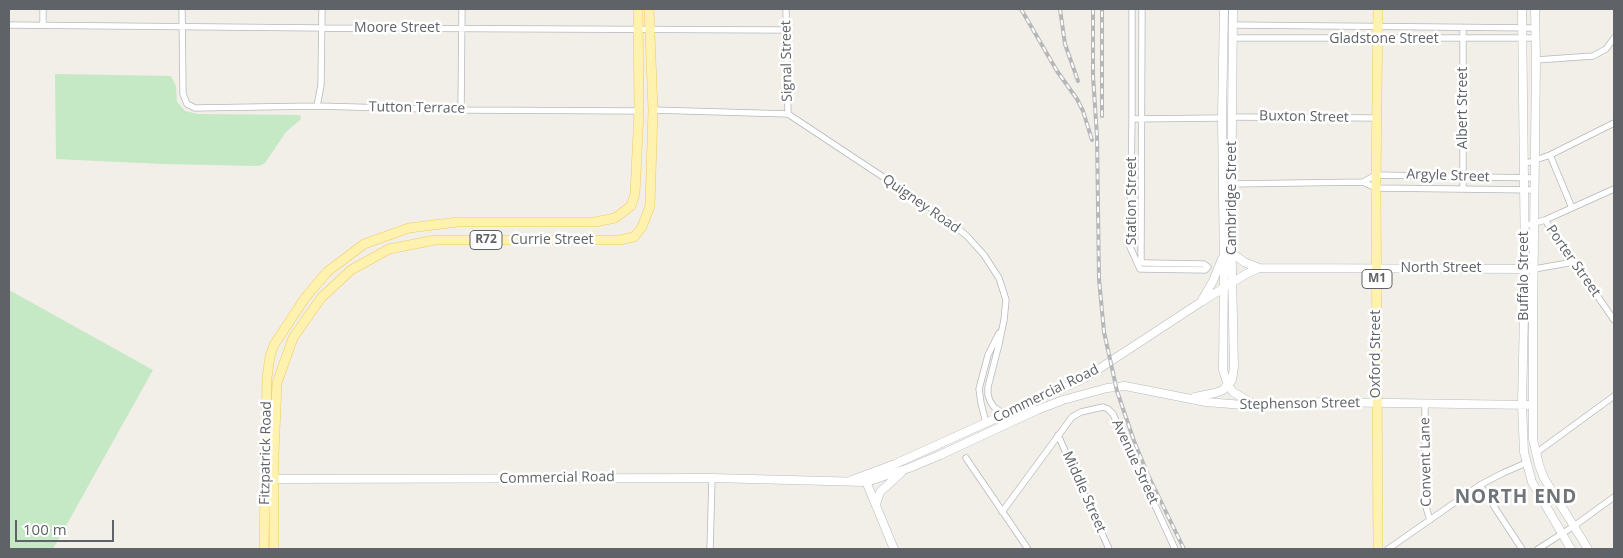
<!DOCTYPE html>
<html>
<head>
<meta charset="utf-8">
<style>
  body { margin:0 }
  #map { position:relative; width:1623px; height:558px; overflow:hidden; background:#f1efe8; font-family:"Open Sans",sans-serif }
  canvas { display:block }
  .frame { position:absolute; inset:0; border:10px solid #5f6368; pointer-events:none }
  .scale { position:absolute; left:15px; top:520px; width:99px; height:22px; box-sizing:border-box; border:2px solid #5f6368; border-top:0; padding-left:6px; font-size:15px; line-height:18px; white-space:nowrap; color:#5f6368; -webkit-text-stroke:4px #fff; paint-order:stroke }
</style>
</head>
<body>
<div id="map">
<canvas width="1623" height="558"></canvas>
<div class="frame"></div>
<div class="scale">100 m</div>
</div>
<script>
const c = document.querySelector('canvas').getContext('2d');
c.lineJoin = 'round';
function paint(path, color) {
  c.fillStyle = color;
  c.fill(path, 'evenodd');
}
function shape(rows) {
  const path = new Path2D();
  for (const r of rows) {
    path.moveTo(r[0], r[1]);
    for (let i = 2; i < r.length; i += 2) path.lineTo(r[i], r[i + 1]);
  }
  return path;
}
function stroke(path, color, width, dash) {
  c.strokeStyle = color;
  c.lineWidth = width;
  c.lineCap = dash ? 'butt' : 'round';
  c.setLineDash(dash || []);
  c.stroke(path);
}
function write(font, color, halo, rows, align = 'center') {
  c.font = font + ' "Open Sans",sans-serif';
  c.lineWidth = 5;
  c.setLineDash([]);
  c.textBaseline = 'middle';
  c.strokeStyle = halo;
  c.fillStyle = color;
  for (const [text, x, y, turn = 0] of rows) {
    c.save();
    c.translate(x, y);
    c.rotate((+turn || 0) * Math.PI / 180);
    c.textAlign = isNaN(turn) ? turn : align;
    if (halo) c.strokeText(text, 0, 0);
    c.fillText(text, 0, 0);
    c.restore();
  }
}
paint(shape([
  [55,74,171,76,176,86,177,102,185,111,198,114,300,115,301,119,286,132,265,163,259,166,163,164,56,159],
  [9,290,153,370,53,549,9,549]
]), '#c5e8c5');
const street = shape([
  [182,9,183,94,187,104,195,108,317,106,461,110,639,111],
  [786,9,788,114],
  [1132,9,1132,119,1130,247,1140,269,1205,270,1208,267,1204,264,1146,263,1143,263,1141,260,1142,9],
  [43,24,43,9],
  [9,25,323,28,785,30],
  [1233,25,1535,28],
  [1232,38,1535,38],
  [1536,60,1593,56,1606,49,1614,38],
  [317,106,321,85,322,9],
  [461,110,462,9],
  [653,110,788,114],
  [788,114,945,218,967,236,984,255,999,278,1006,300,1004,320,999,344,988,387,988,395,990,401,994,407,1004,414],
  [1232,117,1377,118],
  [1132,119,1222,118],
  [1550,155,1572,208],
  [1524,164,1550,155,1614,123],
  [1363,182,1376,175,1534,178],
  [1232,184,1363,182,1376,188,1534,190],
  [1463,188,1463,28],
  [1545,220,1614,189],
  [1524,226,1545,220,1614,320],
  [1534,269,1574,262],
  [1425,404,1425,504,1430,520],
  [986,423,981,403,979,389,988,355,999,333],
  [1058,435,1109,549],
  [1536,453,1614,396],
  [966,458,1028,549],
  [1480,485,1522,549],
  [1002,512,1072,417,1081,412,1103,407,1108,409,1113,414,1175,549],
  [710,549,712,478],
  [1388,549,1480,485,1503,473,1526,463],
  [1538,549,1574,526,1614,497]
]);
const secondary = shape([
  [1224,9,1222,118,1224,272,1223,370,1228,385,1233,392,1255,405],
  [1522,9,1525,268,1522,405,1524,452,1532,482,1571,549],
  [1535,9,1536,60,1533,325,1533,439,1539,465,1544,478,1588,549],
  [1232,253,1244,262,1259,268],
  [1202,300,1213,281,1222,259],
  [1195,397,1215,393,1223,390,1232,380,1234,367,1231,226,1233,9],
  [269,479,712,478,866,482,909,468,940,455,1037,410,1063,400,1107,388,1125,386,1206,402,1256,406,1322,402,1532,405],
  [865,479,894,549],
  [852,480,895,464,1085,378,1201,302,1246,274,1259,268,1534,269],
  [876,504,880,492,901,473]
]);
const primary = shape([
  [264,549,267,378,270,356,274,345,305,298,327,272,364,244,409,228,458,222,595,222,615,218,631,206,635,194,639,111,638,9],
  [274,549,274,455,277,383,293,338,321,298,351,270,389,249,435,240,619,240,634,237,642,227,650,206,653,110,649,9],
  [1378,549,1376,182,1378,9]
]);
stroke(street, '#b5b8bc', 7);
stroke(secondary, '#b6babf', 9);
stroke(primary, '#f2c960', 10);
stroke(street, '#fff', 5.5);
stroke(secondary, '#fff', 8);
stroke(primary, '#fff2af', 9);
const rail = shape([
  [1021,9,1057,71,1077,99,1083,111,1092,140],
  [1060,9,1065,44,1078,81],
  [1093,9,1093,76,1097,136,1099,279,1104,332,1117,391,1134,441,1148,475,1184,549],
  [1102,116,1102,9]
]);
stroke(rail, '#b6b7b8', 4);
stroke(rail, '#fff', 2, [5.5]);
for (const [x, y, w] of [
  [486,240,32],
  [1377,279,30]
]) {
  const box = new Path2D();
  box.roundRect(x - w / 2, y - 9.5, w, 19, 4);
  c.fillStyle = '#fff';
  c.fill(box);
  stroke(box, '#5f6368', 1);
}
write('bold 12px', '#5f6368', null, [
  ["R72",486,240],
  ["M1",1377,279]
]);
write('14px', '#5f6368', '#fff', [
  ["Moore Street",397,28],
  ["Gladstone Street",1384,39],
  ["Signal Street",787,61,-91],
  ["Tutton Terrace",417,108,1],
  ["Albert Street",1463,108,-90],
  ["Buxton Street",1304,117,1],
  ["Argyle Street",1448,176,2],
  ["Cambridge Street",1232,198,-90],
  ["Station Street",1132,201,-90],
  ["Quigney Road",921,204,35],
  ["Currie Street",552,240],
  ["Porter Street",1573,261,55],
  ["North Street",1441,268],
  ["Buffalo Street",1524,276,-90],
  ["Oxford Street",1376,354,-90],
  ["Commercial Road",1046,394,-26],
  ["Stephenson Street",1300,404,-1],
  ["Fitzpatrick Road",266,453,-89],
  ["Avenue Street",1135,462,65],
  ["Convent Lane",1426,462,-91],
  ["Commercial Road",557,478,-1],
  ["Middle Street",1084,492,66]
]);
c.letterSpacing = '1px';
write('bold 19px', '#70757a', '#fff', [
  ["NORTH END",1516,498]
]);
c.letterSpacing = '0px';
</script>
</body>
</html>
